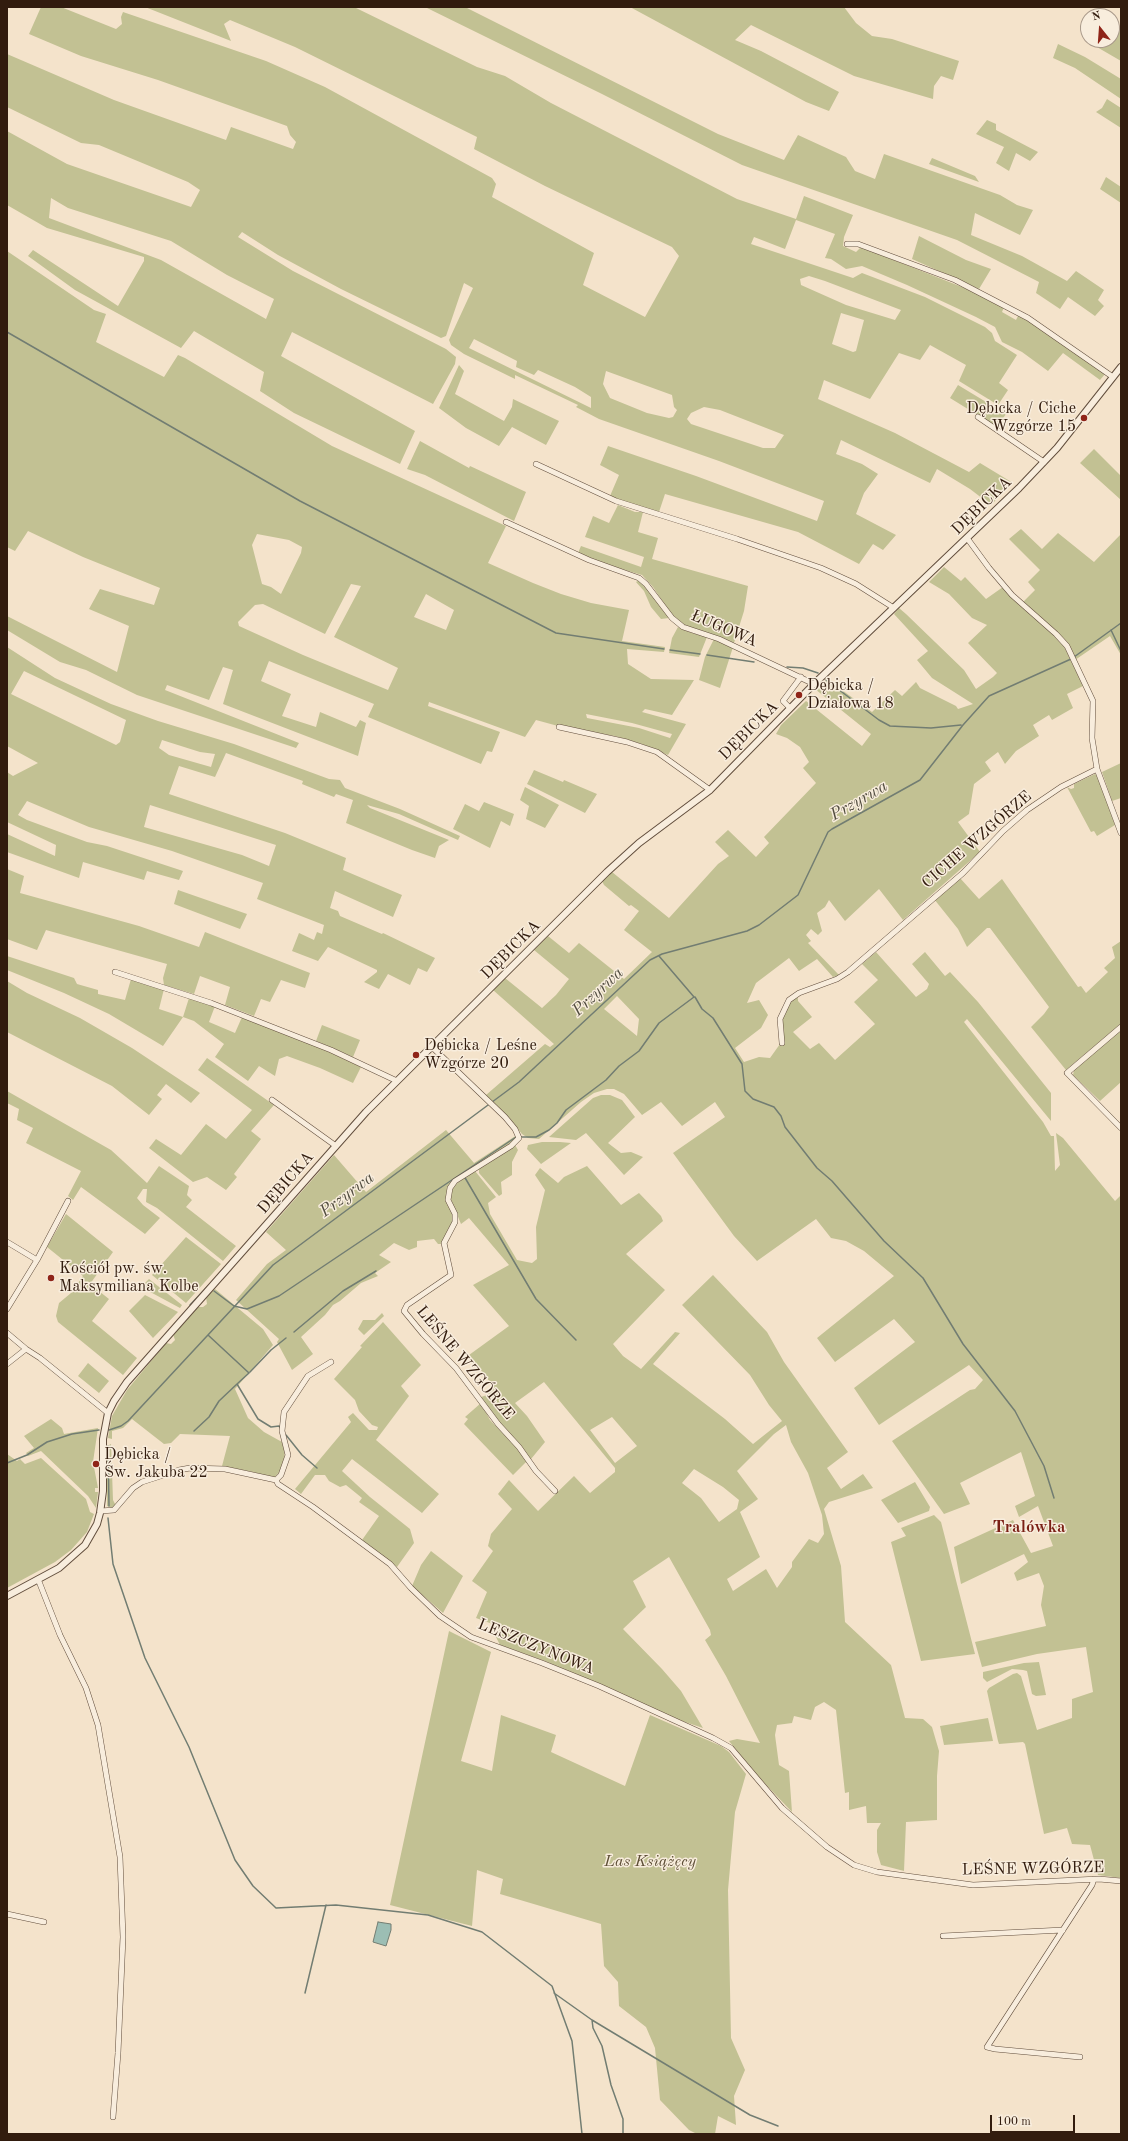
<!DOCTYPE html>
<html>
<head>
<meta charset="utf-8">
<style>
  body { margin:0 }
  #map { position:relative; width:1128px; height:2141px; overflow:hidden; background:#f4e3cb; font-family:"Old Standard TT",serif }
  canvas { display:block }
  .frame { position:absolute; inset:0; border:8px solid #321c0e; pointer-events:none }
  .north { position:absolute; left:1080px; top:8px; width:40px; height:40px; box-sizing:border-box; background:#f8eddd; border:1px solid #a9998a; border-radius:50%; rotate:343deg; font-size:11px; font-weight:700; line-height:16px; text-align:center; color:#321c0e }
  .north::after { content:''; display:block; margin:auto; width:14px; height:18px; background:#8f2418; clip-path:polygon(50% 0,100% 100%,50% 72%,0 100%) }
  .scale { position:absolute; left:990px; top:2115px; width:85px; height:18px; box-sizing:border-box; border:2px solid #321c0e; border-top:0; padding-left:5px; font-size:12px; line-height:14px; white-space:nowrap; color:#321c0e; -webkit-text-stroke:3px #f8eddd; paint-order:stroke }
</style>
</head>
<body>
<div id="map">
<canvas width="1128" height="2141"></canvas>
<div class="frame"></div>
<div class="north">N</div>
<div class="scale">100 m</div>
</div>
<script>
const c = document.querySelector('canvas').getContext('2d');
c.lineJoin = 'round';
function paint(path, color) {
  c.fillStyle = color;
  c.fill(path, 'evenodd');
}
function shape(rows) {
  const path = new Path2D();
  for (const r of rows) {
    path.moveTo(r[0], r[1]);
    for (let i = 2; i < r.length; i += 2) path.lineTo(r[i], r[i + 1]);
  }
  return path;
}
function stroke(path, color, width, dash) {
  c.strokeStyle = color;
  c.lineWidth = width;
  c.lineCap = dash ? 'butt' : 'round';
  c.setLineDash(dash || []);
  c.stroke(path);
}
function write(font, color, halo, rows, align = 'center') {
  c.font = font + ' "Old Standard TT",serif';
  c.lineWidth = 3;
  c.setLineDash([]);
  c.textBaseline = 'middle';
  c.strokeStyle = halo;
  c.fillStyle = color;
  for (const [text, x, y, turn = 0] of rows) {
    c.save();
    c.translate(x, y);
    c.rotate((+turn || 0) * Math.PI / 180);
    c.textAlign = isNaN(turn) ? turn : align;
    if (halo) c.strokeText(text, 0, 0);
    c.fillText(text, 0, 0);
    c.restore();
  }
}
paint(shape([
  [41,7,61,7,116,29,122,24,121,17,123,12,266,61,325,87,492,178,496,184,492,197,594,253,583,285,645,317,679,256,672,247,545,186,474,149,477,137,295,47,230,20,224,24,231,41,145,7,354,7,477,67,505,76,551,103,737,199,796,219,804,196,853,215,844,237,843,246,856,252,861,247,977,293,1004,307,1002,312,1016,320,1018,316,1021,315,1105,374,1100,380,1063,353,1048,371,1022,352,1002,342,995,327,976,317,907,285,862,266,846,269,831,259,825,258,835,234,796,220,785,249,754,237,751,244,853,278,862,273,925,297,985,327,992,333,995,341,1017,355,999,383,1008,390,998,405,959,381,966,365,930,345,920,360,899,353,870,399,824,380,818,399,895,433,969,472,980,463,1013,483,991,505,970,489,937,469,930,483,841,440,836,454,862,464,878,474,864,493,856,514,896,535,883,550,873,544,859,564,798,532,665,494,659,512,628,504,610,496,619,475,600,465,608,446,696,476,817,521,824,501,719,461,599,419,576,407,578,405,515,375,515,379,464,354,451,345,449,340,473,288,464,283,446,336,441,338,341,289,278,255,242,232,238,237,293,271,446,349,456,357,455,364,433,404,292,332,281,356,415,431,400,464,294,413,260,391,264,372,194,331,181,348,75,290,28,256,33,250,118,306,144,261,144,257,47,228,7,205,7,131,67,164,191,207,200,190,188,182,99,145,81,143,7,107,7,54,114,100,226,140,231,127,293,149,296,142,290,135,287,126,158,80,81,56,29,34],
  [51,198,68,208,171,241,227,275,274,299,266,319,161,260,49,218],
  [809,276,825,281,901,310,895,320,846,305,801,285,800,279],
  [841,313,864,320,856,351,853,352,832,344],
  [474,339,517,361,516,367,534,375,538,370,575,387,591,397,591,408,469,348],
  [606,371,672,395,674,407,677,410,673,417,669,418,647,413,610,398,603,384],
  [704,407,720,410,784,435,775,448,763,448,691,424,687,419,691,413],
  [425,7,465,7,718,134,784,160,798,135,846,157,855,171,875,179,884,154,1000,195,1017,205,1033,210,1020,235,975,213,971,235,1022,256,1067,281,1076,271,1104,290,1098,300,1104,306,1095,316,1068,297,1060,309,1036,293,1039,282,957,240,742,165,602,94],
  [630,7,844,7,856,23,872,36,892,39,959,61,953,80,941,76,934,86,933,99,854,76,751,25,735,40,761,51,839,92,829,111,806,102],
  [1112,27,1121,32,1121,61,1090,43,1091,40,1112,40],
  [1058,44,1085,57,1121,79,1121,99,1075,68,1053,58],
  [1107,99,1121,108,1121,128,1096,112,1102,108],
  [987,120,996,124,996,130,1038,152,1030,161,1016,153,1009,171,996,163,1004,147,976,134],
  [932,158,975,176,979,182,929,164],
  [1106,177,1121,187,1121,203,1100,189],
  [919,236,966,260,991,269,979,289,912,259],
  [7,251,94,310,106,314,96,342,164,377,178,355,185,358,332,446,506,526,488,563,533,583,561,594,591,603,629,610,622,641,665,647,664,652,627,649,628,664,651,679,694,680,672,715,645,709,642,712,686,724,668,755,642,744,615,736,569,729,536,720,525,737,429,702,428,706,500,732,492,752,487,751,481,764,368,717,374,704,269,661,261,681,291,694,282,716,316,727,320,712,356,727,360,720,366,723,358,756,223,704,233,670,223,667,209,700,167,685,165,690,299,743,296,748,137,695,86,670,60,662,7,630,7,616,117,672,129,626,89,609,100,589,154,605,160,588,83,557,28,531,15,551,7,547],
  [257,534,289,540,302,547,301,553,281,594,271,587,262,584,252,545],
  [351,584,361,586,334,637,398,668,388,690,303,655,239,626,238,622,255,605,263,604,325,634],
  [426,594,454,610,446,630,414,617],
  [586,714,632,723,672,734,670,738,639,728,587,718],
  [459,365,464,371,455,394,504,421,512,407,513,399,559,421,546,445,512,427,499,446,466,428,439,408],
  [958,385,1006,414,997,427,950,398],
  [420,441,469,468,470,466,526,492,514,521,425,475,407,469],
  [1094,449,1121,476,1121,500,1080,463],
  [618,505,635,512,643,512,638,532,658,538,652,559,748,586,744,611,734,643,681,624,671,614,653,587,642,575,611,566,578,553,581,546,641,567,644,557,585,537,593,516,609,523],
  [1021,529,1042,549,1058,533,1094,562,1121,534,1121,655,1110,636,1075,660,1060,635,1023,602,1035,590,1028,582,1040,570,1009,539],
  [944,567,961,581,965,577,986,599,1003,587,1015,601,1055,635,1063,644,1083,686,1067,694,1073,708,1052,720,1049,715,1033,725,1039,736,1016,751,1005,764,998,752,985,762,991,771,974,784,969,814,958,822,980,852,903,920,879,889,845,921,829,900,825,907,817,913,822,931,818,935,811,929,806,935,811,941,808,943,839,975,833,977,817,959,799,971,789,958,756,983,747,1003,759,1000,768,1015,761,1028,735,1048,744,1062,759,1057,770,1058,780,1044,783,1046,784,1038,781,1023,791,999,798,998,798,1001,812,1017,793,1032,810,1049,819,1043,835,1060,875,1024,854,1002,878,980,862,964,876,952,916,997,927,989,929,984,912,964,925,952,945,976,950,972,978,1002,1051,1093,1051,1121,967,1019,964,1022,1043,1122,1051,1136,1054,1136,1055,1171,1060,1165,1056,1133,1063,1138,1115,1201,1121,1195,1121,1878,1098,1875,1090,1845,1072,1844,1067,1828,1044,1834,1025,1744,1023,1742,999,1744,998,1741,987,1691,989,1688,1013,1674,1017,1673,1021,1676,1037,1730,1072,1718,1072,1699,1093,1692,1086,1647,1037,1654,982,1667,975,1642,1046,1626,1041,1605,1044,1586,1039,1573,1017,1581,1014,1573,1028,1562,1024,1554,961,1584,954,1547,1013,1520,1031,1553,1053,1546,1038,1506,1019,1517,1015,1506,1035,1496,1021,1452,960,1483,970,1504,944,1514,892,1441,970,1390,975,1389,983,1380,969,1365,879,1425,854,1388,915,1342,894,1319,835,1362,817,1338,894,1276,864,1251,846,1241,831,1238,816,1219,757,1261,734,1236,673,1153,725,1117,715,1102,682,1126,661,1102,642,1115,624,1094,614,1089,607,1089,594,1093,581,1102,539,1139,528,1138,522,1134,510,1119,486,1095,545,1044,550,1047,554,1044,493,990,505,978,542,1008,556,995,569,979,534,950,548,936,569,953,579,943,624,979,652,952,624,930,639,911,631,905,629,906,604,885,602,881,612,872,669,918,718,864,729,856,715,842,728,830,756,857,769,843,764,837,816,783,803,768,809,762,800,747,787,738,776,734,781,725,806,701,862,746,871,734,815,689,829,678,835,685,872,712,895,690,902,696,916,682,920,688,956,706,958,709,973,704,932,678,917,660,928,651,894,614,899,608,906,614,964,670,976,689,993,677,997,673,968,643,987,625,972,618,949,594,929,582],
  [617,996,639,1019,637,1036,604,1009],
  [639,580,655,598,669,618,661,619,651,607,644,591,636,582],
  [678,627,692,633,707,637,699,657,669,653,672,638],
  [714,639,733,647,720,688,699,680,705,657],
  [7,647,55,678,111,704,158,721,234,744,329,779,340,780,345,788,400,809,460,836,458,840,399,814,367,805,370,808,449,840,439,846,435,858,412,850,346,823,353,800,336,794,334,797,302,784,303,781,226,753,215,777,179,766,169,794,285,833,346,858,343,870,402,895,393,917,335,891,330,908,338,911,340,916,382,934,383,933,435,958,427,972,418,968,410,985,388,974,379,989,364,982,377,972,377,970,328,947,318,961,292,951,299,933,314,940,317,932,322,934,324,925,257,899,263,883,172,851,89,827,27,801,18,815,27,820,87,842,107,846,183,871,179,880,147,871,144,880,83,862,79,878,7,852,7,834,55,856,56,845,7,822,7,772,13,776,38,763,7,746],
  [24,671,126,720,120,742,116,745,11,694],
  [162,740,200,752,215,754,211,767,169,755,159,748],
  [150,805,276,845,269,866,242,855,144,827],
  [1121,763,1121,798,1112,801,1102,772],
  [534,770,563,782,564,780,597,794,585,813,527,784],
  [1095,774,1098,776,1115,825,1097,836,1094,831,1091,832,1067,787,1071,789,1074,788,1074,784],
  [525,787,559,805,545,828,526,819,529,806,520,800],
  [484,802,514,814,510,826,501,821,490,848,453,829,465,804,479,811],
  [7,869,24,876,20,893,139,926,199,947,205,932,310,973,305,988,281,980,270,1002,261,999,254,1016,225,1005,230,987,200,976,194,994,164,985,163,978,167,964,46,930,37,950,7,939],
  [960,878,979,899,1002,879,1078,987,1081,986,1086,993,1108,972,1104,968,1115,958,1112,947,1121,941,1121,1024,1066,1070,1031,1027,1044,1014,1049,1007,990,928,987,928,967,947,958,929,934,899],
  [178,890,247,914,240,929,174,904],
  [7,956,74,978,77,984,98,990,98,994,125,1000,131,979,164,989,159,1009,183,1017,189,998,215,1006,209,1022,235,1033,242,1017,326,1050,361,1067,353,1083,320,1068,287,1056,279,1059,275,1076,259,1066,248,1081,215,1057,224,1044,194,1021,183,1017,163,1046,109,1014,64,993,7,970],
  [7,981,27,993,80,1018,132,1048,200,1093,191,1103,166,1084,157,1095,162,1099,149,1115,112,1086,7,1032],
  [322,1025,360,1040,353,1057,316,1041],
  [1121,1030,1121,1082,1100,1101,1073,1075,1074,1070],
  [207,1058,274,1105,251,1131,261,1139,234,1174,237,1177,226,1190,207,1177,193,1182,149,1148,156,1139,181,1155,206,1124,226,1139,252,1110,198,1070],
  [7,1091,111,1150,147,1183,159,1166,189,1186,187,1195,192,1200,186,1207,236,1246,223,1261,157,1208,146,1202,147,1189,143,1189,137,1198,143,1205,160,1218,145,1234,81,1187,73,1200,68,1196,81,1171,26,1143,33,1128,17,1120,19,1109,7,1103],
  [601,1095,610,1095,622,1100,635,1117,608,1143,621,1153,631,1152,643,1157,624,1175,586,1133,576,1140,549,1137,593,1098],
  [446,1130,474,1163,517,1135,516,1140,448,1186,446,1200,454,1218,453,1224,442,1244,438,1244,434,1239,417,1241,417,1247,409,1250,394,1243,379,1255,391,1262,375,1273,378,1276,361,1283,340,1301,333,1305,325,1315,301,1337,313,1354,292,1370,277,1342,279,1339,236,1300,267,1264,286,1250,266,1232,334,1155,366,1192],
  [542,1142,560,1142,571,1143,541,1164,527,1149,528,1145],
  [515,1145,518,1150,512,1162,512,1175,501,1182,502,1194,499,1196,479,1173,479,1168],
  [587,1166,621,1205,639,1193,661,1216,663,1221,626,1254,665,1290,613,1344,623,1356,641,1369,675,1332,680,1333,653,1364,725,1419,753,1444,782,1421,769,1405,750,1375,682,1305,713,1275,767,1332,784,1362,848,1452,827,1468,841,1489,863,1474,873,1488,829,1502,824,1509,841,1566,845,1622,891,1665,905,1718,923,1719,932,1727,939,1751,937,1776,937,1820,906,1822,904,1871,881,1865,877,1852,877,1830,881,1823,867,1823,866,1806,849,1810,849,1792,845,1793,836,1710,824,1702,815,1707,811,1720,794,1716,792,1723,777,1725,775,1735,779,1765,789,1771,792,1812,753,1771,729,1741,737,1739,760,1743,726,1676,705,1640,711,1635,710,1630,669,1557,633,1581,646,1607,623,1629,662,1669,681,1691,703,1728,679,1720,545,1661,500,1645,495,1635,501,1627,476,1618,487,1592,472,1581,493,1551,488,1546,491,1534,512,1509,498,1494,509,1480,538,1511,574,1476,590,1493,615,1472,615,1468,544,1382,515,1403,527,1416,545,1442,531,1459,493,1415,481,1397,487,1395,493,1386,469,1355,509,1326,473,1285,509,1265,469,1218,461,1224,450,1197,452,1188,463,1178,475,1171,496,1197,488,1203,490,1214,517,1260,532,1263,537,1259,536,1227,545,1190,535,1175,540,1168,558,1183,564,1177],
  [612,1417,637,1446,615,1463,590,1430],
  [786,1425,791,1442,808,1473,822,1515,824,1534,818,1543,809,1539,792,1562,792,1567,777,1588,766,1569,733,1591,727,1579,760,1557,740,1512,758,1499,737,1471,774,1434],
  [694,1469,723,1487,739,1500,737,1509,719,1522,701,1498,682,1483],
  [66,1214,113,1252,90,1284,109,1299,92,1321,137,1358,123,1375,58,1322,56,1316,59,1303,71,1293,83,1276,47,1247],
  [186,1237,221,1264,186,1303,152,1275],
  [149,1279,182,1305,180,1308,141,1287],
  [215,1289,263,1329,273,1345,235,1389,248,1418,264,1432,282,1442,285,1447,284,1461,281,1470,274,1478,253,1472,222,1466,230,1436,180,1434,171,1443,164,1444,132,1419,123,1428,112,1431,112,1439,108,1438,112,1416,127,1390,166,1343,171,1344,175,1340,173,1334,197,1307,203,1307,207,1304,206,1297],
  [145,1295,178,1312,153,1338,129,1311],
  [382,1313,384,1316,364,1335,358,1329,363,1320,375,1320],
  [383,1322,421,1365,401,1386,409,1396,376,1440,439,1494,422,1513,352,1459,342,1471,370,1497,410,1529,414,1543,397,1567,362,1540,379,1516,359,1502,362,1498,346,1485,340,1487,329,1481,325,1475,315,1475,301,1494,295,1489,351,1422,348,1417,353,1413,369,1430,377,1430,378,1427,372,1425,359,1411,355,1400,334,1379,362,1347,360,1346],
  [88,1363,109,1381,99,1393,78,1376],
  [481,1403,490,1420,523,1454,527,1461,513,1475,464,1424,468,1419,465,1417],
  [51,1419,62,1428,64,1434,98,1428,93,1462,98,1488,95,1488,95,1492,98,1492,96,1508,88,1496,41,1451,28,1456,26,1453,34,1448,24,1436],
  [111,1444,113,1500,115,1504,119,1502,113,1508,107,1506,107,1446],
  [7,1454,17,1461,20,1459,25,1464,41,1458,86,1499,90,1512,94,1514,87,1532,71,1550,55,1562,7,1588],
  [915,1482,930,1507,929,1511,898,1523,881,1500],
  [934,1515,941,1522,975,1654,921,1661,891,1542,906,1536,901,1528],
  [431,1551,463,1576,443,1613,412,1586,421,1565],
  [449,1631,491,1652,461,1761,492,1771,501,1715,556,1735,551,1752,625,1786,650,1715,721,1746,729,1752,746,1774,735,1812,728,1890,731,2038,745,2070,734,2096,736,2125,718,2116,715,2134,697,2134,689,2130,660,2100,655,2048,646,2027,619,2006,618,1982,604,1966,601,1924,500,1894,503,1879,477,1870,472,1926,390,1905],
  [1039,1662,1046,1695,1036,1696,1032,1694,1027,1671,1023,1670,1012,1669,987,1682,983,1678,983,1672,1024,1663],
  [988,1718,993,1741,944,1745,940,1726]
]), '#c2c193');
const water = shape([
  [378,1922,391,1924,391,1930,386,1946,373,1942,378,1922]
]);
paint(water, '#9cbeb4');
stroke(water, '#727d72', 1);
stroke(shape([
  [7,332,300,501,556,633,664,649],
  [1111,630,1121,651],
  [670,650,700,654],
  [707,655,754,662],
  [1074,657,1121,623],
  [787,667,803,668,818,673],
  [826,680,879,720,890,726,931,728,961,725],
  [695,997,702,1009,713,1018,742,1064,745,1091,753,1099,774,1107,781,1116,785,1127,817,1168,832,1181,884,1241,923,1278,963,1344,1015,1411,1044,1466,1054,1498],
  [520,1137,536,1137,549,1130,557,1123,566,1110,606,1080,619,1066,639,1051,659,1023,694,997,659,956],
  [464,1176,536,1299,576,1340],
  [214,1291,234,1306,247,1309,279,1296,516,1137],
  [190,1305,208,1286],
  [294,1332,343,1291,376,1271],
  [208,1335,249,1373,237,1384,258,1419,271,1427,279,1426,281,1429],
  [250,1372,271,1350,286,1338],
  [109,1430,121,1426,128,1421,273,1265,519,1082,650,960,662,954,747,931,759,925,798,895,828,832,832,829,920,780,963,725,989,696,1071,659],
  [194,1431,209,1417,219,1401,237,1384],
  [286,1435,302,1455,317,1468],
  [108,1446,109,1506],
  [7,1463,27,1455,47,1442,72,1434,99,1430],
  [108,1518,113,1564,145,1658,189,1747,235,1860,253,1886,276,1908,336,1905,428,1915,482,1932,552,1986,572,2041,582,2134],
  [305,1993,326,1905],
  [554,1993,592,2020,593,2028,602,2046,611,2085,623,2119,623,2134],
  [592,2020,750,2115,778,2126]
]), '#727d72', 1.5);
const minor = shape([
  [847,244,858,244,955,280,1028,318,1113,377],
  [978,417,1044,462],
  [536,464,616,501,737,539,821,568,856,584,894,608],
  [506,522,589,560,639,578,646,584,672,618,683,627,719,639,814,684],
  [790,708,783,701,801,677],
  [559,727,627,742,657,752,710,790],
  [1097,769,1121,833],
  [115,972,211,1003,331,1050,397,1081],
  [1121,1027,1067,1073,1121,1128],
  [782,1043,780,1019,789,1000,799,993,837,979,848,972,963,873,1003,831,1027,810,1061,787,1097,769,1092,738,1093,701,1067,646,1056,634,1012,595,989,568,967,538],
  [432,1047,505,1117,515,1129,519,1138,511,1146,455,1181,450,1188,448,1200,455,1214,455,1222,444,1243,451,1275,407,1305,404,1311,423,1334,456,1368,498,1424,519,1447,536,1471,555,1491],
  [272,1100,336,1146],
  [7,1242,37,1260],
  [7,1309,37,1260,68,1201],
  [7,1333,26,1349],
  [7,1364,26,1349,40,1358,108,1413],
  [276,1480,278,1484,313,1507,390,1564,411,1588,440,1616,471,1637,542,1663,599,1686,713,1738,731,1748,782,1808,827,1847,854,1865,877,1872,973,1885,1099,1879,1121,1881],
  [101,1511,114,1510,133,1488,142,1482,179,1470,190,1468,225,1469,276,1480,281,1475,288,1455,282,1431,284,1412,308,1376,331,1362],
  [38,1579,60,1635,86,1688,98,1725,120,1857,123,1937,118,2053,113,2117],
  [7,1914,44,1922],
  [943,1936,1063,1930],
  [1080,2057,995,2049,987,2047,1092,1885,1094,1879]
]);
const tertiary = shape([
  [7,1596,59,1568,85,1545,97,1524,100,1513,103,1491,103,1439,108,1413,114,1401,127,1382,366,1112,607,872,639,843,710,790,814,684,1019,488,1057,448,1121,367]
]);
stroke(minor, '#624e3d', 6);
stroke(tertiary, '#624e3d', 8);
stroke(minor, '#f8eddd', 5);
stroke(tertiary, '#f8eddd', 6);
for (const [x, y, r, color] of [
  [1084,418,4,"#8f2418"],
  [799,695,4,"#8f2418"],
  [416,1055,4,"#8f2418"],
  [51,1278,4,"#8f2418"],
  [96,1464,4,"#8f2418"]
]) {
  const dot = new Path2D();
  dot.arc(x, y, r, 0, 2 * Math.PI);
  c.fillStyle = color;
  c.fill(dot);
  stroke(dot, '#f8eddd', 1.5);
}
write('16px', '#321c0e', '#f8eddd', [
  ["Dębicka / Ciche",1076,409,"right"],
  ["Wzgórze 15",1076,427,"right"],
  ["Dębicka /",807,686],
  ["Działowa 18",807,704],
  ["Dębicka / Leśne",424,1046],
  ["Wzgórze 20",424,1064],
  ["Kościół pw. św.",59,1269],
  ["Maksymiliana Kolbe",59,1287],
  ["Dębicka /",104,1455],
  ["Św. Jakuba 22",104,1473]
], 'left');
write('16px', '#321c0e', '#f8eddd', [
  ["DĘBICKA",982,506,-44],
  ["ŁUGOWA",724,629,23],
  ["DĘBICKA",749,731,-45],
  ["CICHE WZGÓRZE",977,840,-41],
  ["DĘBICKA",511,950,-45],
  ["DĘBICKA",286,1183,-49],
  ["LEŚNE WZGÓRZE",465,1363,50],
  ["LESZCZYNOWA",536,1647,22],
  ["LEŚNE WZGÓRZE",1033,1869,-1]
]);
write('italic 16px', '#5d4e36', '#f8eddd', [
  ["Las Książęcy",650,1862]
]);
write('italic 17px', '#524d40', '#f8eddd', [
  ["Przyrwa",859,801,-30],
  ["Przyrwa",598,992,-43],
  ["Przyrwa",347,1195,-37]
]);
write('bold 17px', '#7a1f14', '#f8eddd', [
  ["Tralówka",1029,1528]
]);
</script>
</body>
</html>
